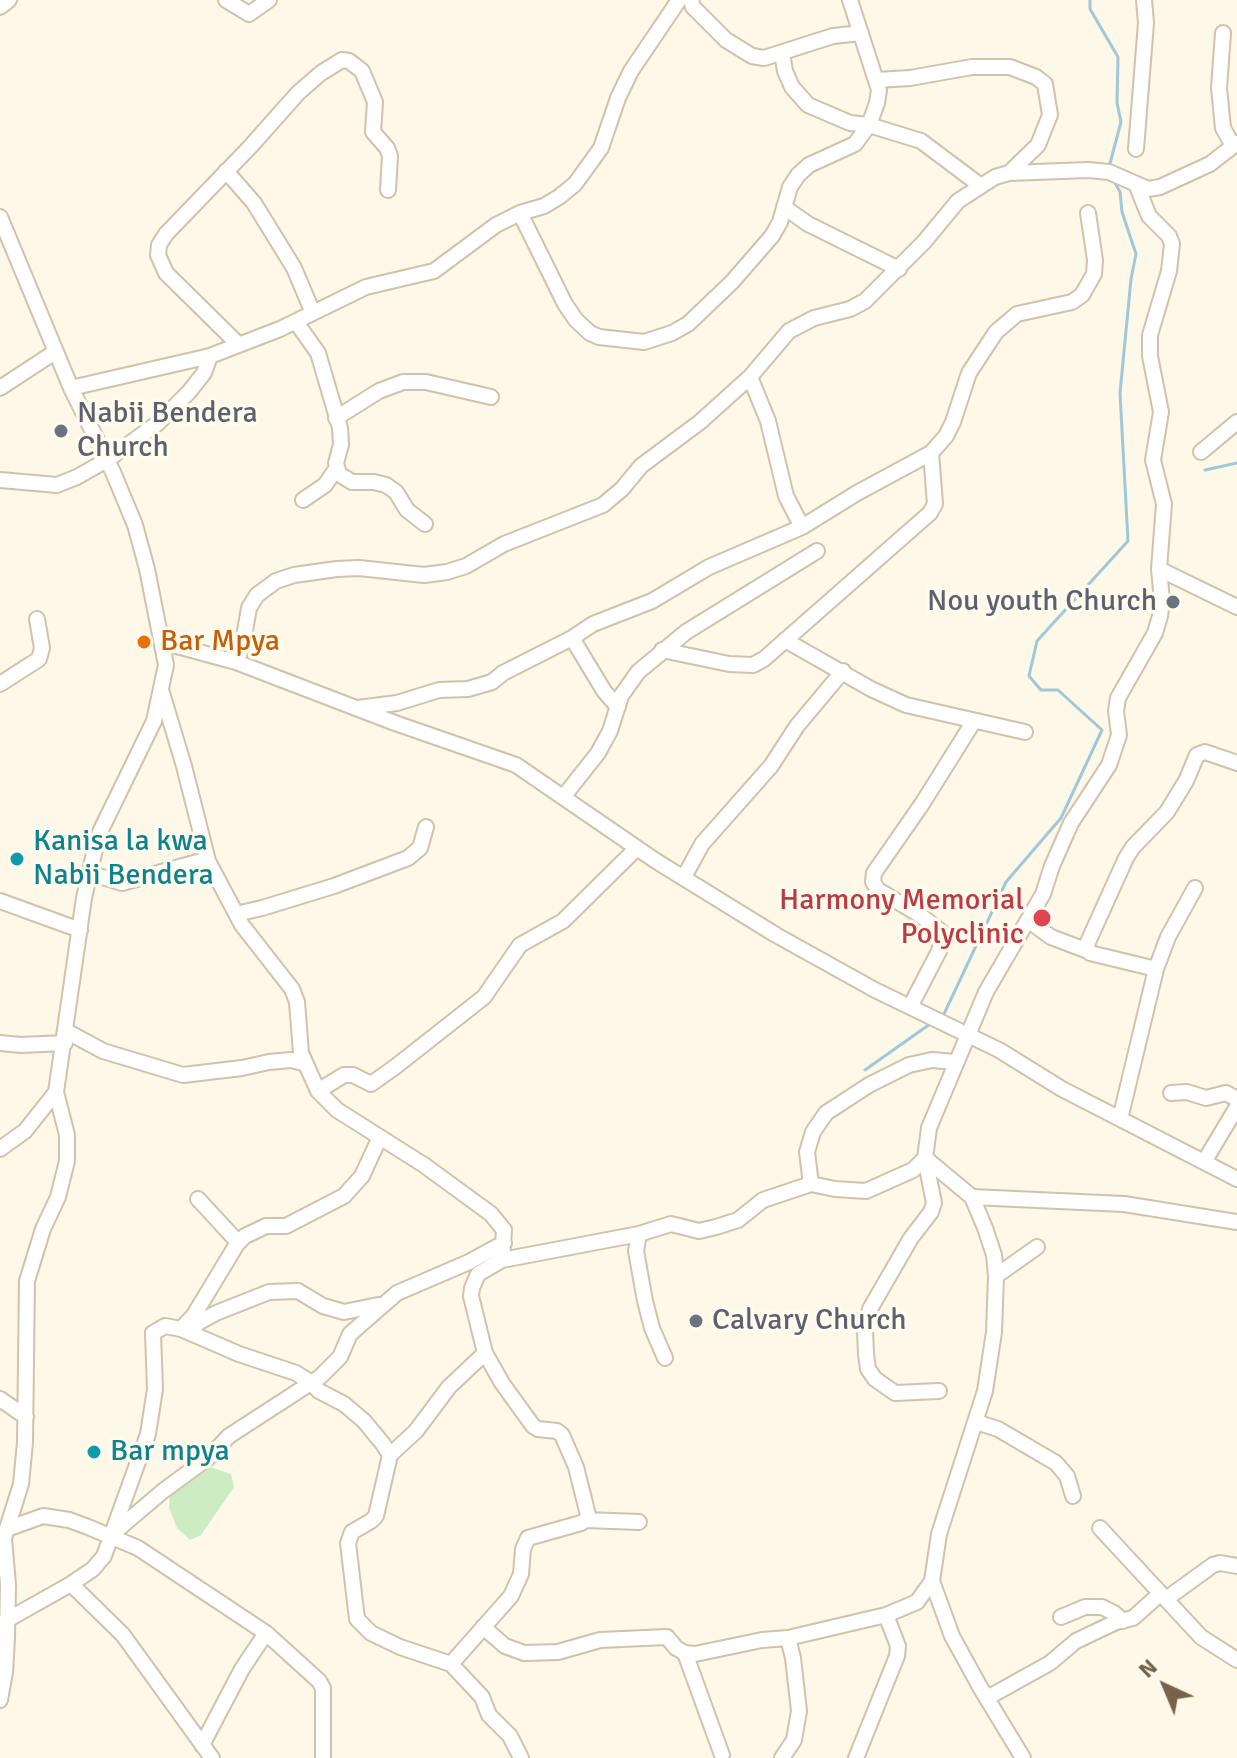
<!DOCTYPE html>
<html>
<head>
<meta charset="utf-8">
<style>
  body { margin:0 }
  #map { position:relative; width:1237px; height:1758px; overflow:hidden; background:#fdf8e7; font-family:Signika,sans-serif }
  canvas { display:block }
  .north { position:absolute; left:1125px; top:1646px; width:80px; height:80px; -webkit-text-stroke:6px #fffbef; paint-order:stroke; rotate:316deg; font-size:22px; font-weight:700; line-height:32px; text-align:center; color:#79624a }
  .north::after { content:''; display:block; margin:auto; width:28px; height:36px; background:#79624a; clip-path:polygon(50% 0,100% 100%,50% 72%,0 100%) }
</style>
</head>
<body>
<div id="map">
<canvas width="1237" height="1758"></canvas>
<div class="north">N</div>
</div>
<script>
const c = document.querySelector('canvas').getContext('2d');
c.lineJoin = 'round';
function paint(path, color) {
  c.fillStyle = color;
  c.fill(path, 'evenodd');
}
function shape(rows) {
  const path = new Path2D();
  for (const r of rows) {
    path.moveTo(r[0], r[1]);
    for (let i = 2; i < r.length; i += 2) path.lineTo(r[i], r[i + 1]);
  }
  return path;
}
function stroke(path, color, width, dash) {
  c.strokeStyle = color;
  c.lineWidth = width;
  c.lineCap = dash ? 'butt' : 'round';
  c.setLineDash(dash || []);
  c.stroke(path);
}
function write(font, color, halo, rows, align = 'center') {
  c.font = font + ' Signika,sans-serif';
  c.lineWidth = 7;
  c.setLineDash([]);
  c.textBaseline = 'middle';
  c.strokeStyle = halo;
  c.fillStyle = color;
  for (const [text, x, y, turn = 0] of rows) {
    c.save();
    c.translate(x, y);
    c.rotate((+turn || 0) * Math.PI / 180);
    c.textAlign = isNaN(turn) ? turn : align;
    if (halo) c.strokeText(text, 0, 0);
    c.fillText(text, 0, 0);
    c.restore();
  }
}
paint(shape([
  [204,1465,231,1474,234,1487,201,1535,190,1540,177,1528,169,1508,170,1492]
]), '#ceecc4');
stroke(shape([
  [1090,0,1090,9,1118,57,1117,103,1121,122,1109,167],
  [1205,470,1237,463],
  [940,1017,944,1014,1006,882,1061,818,1102,730,1058,690,1041,690,1029,676,1037,641,1128,541,1120,393,1131,279,1136,254,1122,212,1120,192,1114,181],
  [865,1070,930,1024]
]), '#a0c8da', 3);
const minor = shape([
  [226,0,249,14,269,0],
  [691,0,693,7,726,40,752,56,764,58,833,36,861,33],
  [0,7,9,0],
  [1223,33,1219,88,1223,128,1233,146],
  [782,53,785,71,792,87,808,105,850,123,869,125,921,141,981,186],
  [876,80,910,78,972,67,1010,67,1036,77,1045,84,1050,115,1038,145,1009,173],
  [1136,149,1146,23,1144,0],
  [226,171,254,203,294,268,313,313],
  [1136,184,1149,216,1169,236,1172,244,1169,271,1150,335,1150,356,1161,412,1153,460,1164,504,1159,569,1237,607],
  [784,207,808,224,899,269],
  [520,213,565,304,576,320,590,333,599,337,644,342,672,333,688,324,732,282,772,236,780,222,790,187,798,175,809,165,855,144,869,125,877,103,879,90,850,0],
  [0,217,71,388,113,472,135,525,147,569,166,665,154,721,100,832,95,849,84,898,56,1092,25,1131,0,1149],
  [296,322,318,353,340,428,341,445,336,463,339,474,352,482,374,482,386,485,396,492,407,510,425,524],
  [239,345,166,273,158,255,159,245,166,234,250,147,298,93,321,73,342,60,349,61,362,71,375,102,373,132,387,148,390,156,388,190],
  [750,377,768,421,786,496,802,527],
  [0,388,55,352],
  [71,388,210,356,280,329,366,287,434,271,496,225,520,213,544,206,559,197,575,184,601,148,618,98,631,71,679,0],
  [336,418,379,391,403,382,426,382,491,397],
  [1201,452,1237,422],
  [0,480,57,485,77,477,107,460,158,423,189,392,204,373,210,356],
  [303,500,325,485,336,469],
  [572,638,604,691,618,707],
  [785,640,871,689,906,705,1025,732],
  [162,642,236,662,395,723,516,765,656,861,776,935,875,990,999,1050,1062,1089,1237,1179],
  [662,650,729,664,753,665,764,659,930,513,935,504,931,453],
  [236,662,242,648,249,608,257,595,276,581,294,575,337,569,359,568,424,575,447,572,466,566,504,544,603,505,622,489,641,466,700,422,750,377,789,331,814,318,850,309,865,301,924,242,958,201,995,177,1009,173,1088,170,1109,172,1148,189,1160,187,1210,164,1237,143],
  [0,684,39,659,42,648,37,619],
  [162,693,184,766,208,861],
  [358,708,397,703,439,690,468,689,492,682,503,673,572,638,593,624,652,601,709,567,802,527,857,493,931,453,946,436,953,422,969,373,996,332,1017,314,1072,302,1082,295,1094,274,1095,260,1088,213],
  [564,796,598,753,610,731,621,696,638,672,686,632,817,551],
  [89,873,122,883,201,861,208,861,242,925,292,989,297,1002,301,1053,318,1091,337,1110,424,1165,491,1214,504,1230,502,1260,478,1274,472,1288,471,1296,485,1353,502,1383,533,1426,538,1429,557,1431,562,1435,576,1467,588,1515,586,1520,581,1523,528,1538,523,1549,521,1574,511,1596,451,1664],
  [684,877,702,844,771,766,797,726,843,671],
  [0,901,80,930],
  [236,914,262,908,334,886,408,858,420,848,426,827],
  [1028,920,1051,937,1088,951],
  [1156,969,1090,953,1087,948,1088,942,1126,858,1133,847,1167,812,1186,781,1197,755,1205,752,1237,763],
  [910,1007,939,951,944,934,920,915,878,890,873,882,874,873,922,804,974,721],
  [66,1031,103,1051,183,1075,242,1068,269,1062,291,1060,303,1063],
  [0,1043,21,1045,65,1043],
  [318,1091,344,1075,353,1075,371,1084,395,1067,484,997,520,945,563,921,637,848],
  [1171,1093,1187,1092,1206,1098,1226,1093,1237,1099],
  [1120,1119,1156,969,1168,937,1195,888],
  [925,1158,934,1203,931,1212,911,1238,870,1309,865,1330,866,1354,868,1369,875,1379,895,1393,939,1391],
  [1204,1162,1237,1107],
  [811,1184,807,1152,813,1132,826,1113,869,1085,909,1065,932,1060,955,1062],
  [972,1197,1124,1204,1237,1222],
  [198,1199,235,1239,237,1244],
  [639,1234,636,1251,645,1301,652,1328,665,1358],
  [502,1260,639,1234,671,1224,699,1231,716,1227,738,1220,763,1200,811,1184,835,1189,866,1191,913,1170,925,1158],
  [996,1276,1037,1247],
  [181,1329,194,1315,237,1244,245,1236,266,1226,286,1226,344,1196,362,1176,379,1139],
  [190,1333,198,1323,216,1313,269,1292,298,1291,323,1306,344,1312,378,1305],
  [0,1399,26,1417],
  [976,1422,998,1429,1056,1463,1067,1476,1073,1496],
  [390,1455,416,1431,449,1387,485,1353],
  [586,1520,639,1522],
  [1100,1528,1201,1637,1237,1660],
  [7,1529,43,1516,69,1520,88,1527,138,1548,266,1633,319,1681,323,1688,323,1758],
  [110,1536,163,1491,208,1458,229,1436,320,1377,340,1357,350,1334,397,1293,469,1262,504,1243],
  [932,1581,952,1636,980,1687,1023,1758],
  [71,1584,123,1635,212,1758],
  [1166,1599,1213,1565,1220,1563,1237,1566],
  [1061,1617,1085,1607,1102,1607,1114,1613,1123,1621],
  [0,1624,71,1584,93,1569,104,1556,148,1434,155,1389,153,1333,165,1326,181,1329,239,1354,296,1373,310,1382,319,1391,344,1404,364,1421,383,1444,390,1455,376,1516,371,1521,352,1532,348,1543,357,1619,371,1633,400,1647,451,1664,482,1697,489,1715,510,1736,521,1758],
  [483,1627,505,1646,524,1653,558,1652,600,1640,667,1637,676,1648,685,1653,695,1654,762,1640,788,1638,886,1615,917,1602,932,1581,939,1534,985,1391,994,1332,996,1276,994,1255,985,1228,972,1197,925,1158,929,1128,986,992,1043,894,1052,866,1071,823,1109,765,1119,735,1116,711,1118,698,1155,633,1160,616,1162,601,1159,569],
  [685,1653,722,1755],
  [987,1698,1050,1663,1076,1641,1116,1622,1133,1618,1160,1594],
  [0,1700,5,1672,7,1638,8,1585,4,1538,21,1484,25,1442,27,1281,43,1229,58,1197,67,1161,67,1135,56,1092],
  [202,1745,242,1669,266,1633],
  [782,1758,794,1740,799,1711,793,1658,788,1638],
  [856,1758,897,1656,898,1646,886,1615]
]);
stroke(minor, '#d0c2ac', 18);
stroke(minor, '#fff', 14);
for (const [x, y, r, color] of [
  [61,431,8,"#6b7280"],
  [1173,602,8,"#6b7280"],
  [144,642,8,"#e8710a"],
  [17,859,8,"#0f9aa8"],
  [1042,918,10,"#e0444e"],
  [696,1321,8,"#6b7280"],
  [94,1452,8,"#0f9aa8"]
]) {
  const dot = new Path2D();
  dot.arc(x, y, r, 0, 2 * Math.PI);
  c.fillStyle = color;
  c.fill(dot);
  stroke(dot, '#fffbef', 3);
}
write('30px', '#5b616d', '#fffbef', [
  ["Nabii Bendera",77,414],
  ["Church",77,448],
  ["Nou youth Church",1157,602,"right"],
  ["Calvary Church",712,1321]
], 'left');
write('30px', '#c56008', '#fffbef', [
  ["Bar Mpya",160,642]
], 'left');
write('30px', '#0d838f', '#fffbef', [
  ["Kanisa la kwa",33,842],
  ["Nabii Bendera",33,876],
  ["Bar mpya",110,1452]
], 'left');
write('30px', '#be3a42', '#fffbef', [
  ["Harmony Memorial",1024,901],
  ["Polyclinic",1024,935]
], 'right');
</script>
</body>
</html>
